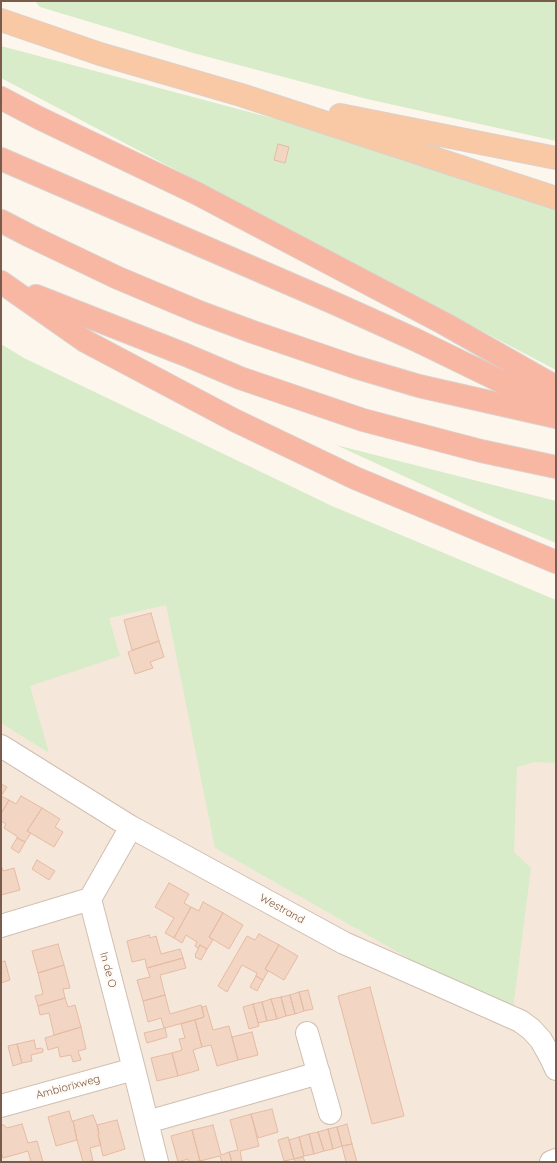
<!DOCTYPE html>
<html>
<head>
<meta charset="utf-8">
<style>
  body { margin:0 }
  #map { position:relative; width:557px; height:1163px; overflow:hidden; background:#fdf6ec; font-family:Quicksand,sans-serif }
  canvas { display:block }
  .frame { position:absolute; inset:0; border:2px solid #7a5c4d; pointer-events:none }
</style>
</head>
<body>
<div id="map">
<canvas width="557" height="1163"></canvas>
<div class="frame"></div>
</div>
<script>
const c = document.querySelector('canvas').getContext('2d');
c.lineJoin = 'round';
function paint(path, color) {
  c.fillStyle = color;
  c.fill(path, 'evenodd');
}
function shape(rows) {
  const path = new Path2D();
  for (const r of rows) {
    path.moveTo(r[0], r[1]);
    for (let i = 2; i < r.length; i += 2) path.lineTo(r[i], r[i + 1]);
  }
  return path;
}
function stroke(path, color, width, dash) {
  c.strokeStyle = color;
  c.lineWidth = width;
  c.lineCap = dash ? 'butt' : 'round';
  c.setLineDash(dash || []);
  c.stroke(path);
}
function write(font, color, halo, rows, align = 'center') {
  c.font = font + ' Quicksand,sans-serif';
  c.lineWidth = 4;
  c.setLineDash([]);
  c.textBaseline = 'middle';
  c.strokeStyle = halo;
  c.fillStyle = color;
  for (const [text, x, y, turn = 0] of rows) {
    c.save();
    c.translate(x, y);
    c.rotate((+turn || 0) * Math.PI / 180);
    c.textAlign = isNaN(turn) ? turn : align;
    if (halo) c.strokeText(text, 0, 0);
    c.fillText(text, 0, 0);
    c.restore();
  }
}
paint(shape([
  [174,584,503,748,556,751,556,1162,1,1162,1,650]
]), '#f5e8da');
paint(shape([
  [35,1,556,1,556,141,367,99,193,53,40,7],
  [1,46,385,148,556,210,556,370,1,78],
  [1,344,24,358,332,506,556,600,556,763,535,762,517,767,514,852,531,868,513,1009,459,987,215,848,166,605,109,618,120,656,30,686,49,753,1,723],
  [336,445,556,501,556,543,484,513]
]), '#d8ecc9');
const building = shape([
  [278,144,289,147,285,163,274,160,278,144],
  [151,613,159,641,132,650,124,620,151,613],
  [159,641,164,657,150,662,153,668,135,674,128,652,159,641],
  [1,784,7,787,1,796,9,800,1,814,1,784],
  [21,796,42,808,27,831,31,833,25,842,17,838,18,837,4,828,6,824,1,821,1,814,9,800,16,804,21,796],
  [42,808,60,819,55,827,63,832,54,847,27,831,42,808],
  [17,838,25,842,19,853,11,848,17,838],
  [37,860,55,871,49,880,32,869,37,860],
  [1,865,3,871,14,868,20,890,1,895,1,865],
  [169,883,189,894,184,903,191,907,174,938,165,933,174,918,155,907,169,883],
  [203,902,223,913,209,937,213,940,207,949,200,945,198,948,195,946,197,942,186,935,182,943,174,938,191,907,199,911,203,902],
  [223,913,243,925,229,949,209,937,223,913],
  [259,934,279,945,265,969,268,971,263,980,256,976,257,973,242,965,227,992,218,986,247,936,255,940,259,934],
  [149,935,150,938,156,936,161,954,180,949,183,958,147,968,145,959,132,962,127,941,149,935],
  [58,944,64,965,38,973,32,951,58,944],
  [200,945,207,949,201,960,195,957,196,956,195,955,200,945],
  [279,945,298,956,284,980,265,969,279,945],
  [183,958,186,968,160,975,165,995,143,1001,137,980,150,977,147,968,183,958],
  [5,961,10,980,1,983,1,962,5,961],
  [64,965,70,988,63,989,65,998,38,1006,35,996,43,994,38,973,64,965],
  [256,976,263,980,257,991,250,987,256,976],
  [370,987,404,1116,372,1124,338,996,370,987],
  [308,990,313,1009,304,1011,299,992,308,990],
  [299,992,304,1011,295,1014,290,995,299,992],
  [165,995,170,1014,201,1005,204,1017,165,1028,164,1028,161,1018,148,1022,143,1001,165,995],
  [290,995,295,1014,286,1016,281,997,290,995],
  [281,997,286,1016,277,1019,271,999,281,997],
  [65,998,68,1007,75,1005,81,1027,54,1035,49,1013,40,1015,38,1006,65,998],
  [271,999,277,1019,267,1021,262,1002,271,999],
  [262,1002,267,1021,258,1023,253,1004,262,1002],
  [253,1004,259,1026,249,1029,243,1007,253,1004],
  [206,1006,213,1030,229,1026,238,1060,217,1066,211,1045,202,1047,195,1020,204,1017,202,1007,206,1006],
  [195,1020,202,1047,193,1050,199,1070,178,1076,172,1053,182,1050,179,1039,185,1038,181,1024,195,1020],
  [81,1027,86,1049,78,1051,81,1060,73,1062,71,1055,60,1057,58,1047,48,1050,45,1038,81,1027],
  [165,1028,167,1037,147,1043,144,1033,165,1028],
  [252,1032,258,1055,238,1060,232,1037,252,1032],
  [34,1040,36,1049,41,1048,43,1049,43,1052,31,1055,32,1061,22,1063,17,1044,34,1040],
  [17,1044,22,1063,13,1066,8,1046,17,1044],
  [172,1053,178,1076,157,1081,151,1058,172,1053],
  [272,1109,278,1132,258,1138,251,1114,272,1109],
  [69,1111,72,1121,73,1121,77,1140,56,1146,48,1117,69,1111],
  [251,1114,259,1146,240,1151,242,1162,232,1162,229,1152,238,1150,230,1120,251,1114],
  [93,1115,97,1125,99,1134,98,1135,101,1145,90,1148,93,1161,83,1162,77,1140,73,1121,93,1115],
  [117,1120,125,1149,103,1156,98,1135,99,1134,97,1125,117,1120],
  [22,1124,28,1143,37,1141,43,1162,31,1162,28,1151,3,1158,1,1152,1,1125,4,1125,7,1128,22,1124],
  [347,1124,352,1144,342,1146,337,1127,347,1124],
  [213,1125,221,1155,229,1152,232,1162,222,1162,220,1156,200,1161,192,1130,213,1125],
  [337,1127,342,1146,333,1149,328,1129,337,1127],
  [328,1129,333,1149,324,1151,318,1132,328,1129],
  [192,1130,200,1161,189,1162,188,1159,178,1162,171,1136,192,1130],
  [318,1132,324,1151,314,1154,309,1134,318,1132],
  [309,1134,314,1154,304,1156,299,1137,309,1134],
  [288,1137,294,1159,284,1161,278,1140,288,1137],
  [299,1137,304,1156,294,1159,289,1140,299,1137],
  [352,1144,357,1162,346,1162,342,1146,352,1144],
  [303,1157,305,1162,295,1162,294,1159,303,1157]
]);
paint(building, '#f3d5c3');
stroke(building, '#e6bba3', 1);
const minor = shape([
  [1,746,131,827,344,943,520,1021,531,1029,541,1040,550,1056,556,1069],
  [131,827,90,899,134,1069,157,1162],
  [1,926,90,899],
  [307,1033,330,1113],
  [1,1106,134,1069],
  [147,1122,319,1073]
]);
const tertiary = shape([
  [551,1162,556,1160]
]);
const trunk = shape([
  [1,20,100,54,241,95,556,198],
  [340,115,556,158]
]);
const motorway = shape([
  [1,98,39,118,196,193,445,324,556,387],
  [1,159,334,303,416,340,556,408],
  [1,221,30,236,118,278,199,312,253,332,355,367,419,386,556,417],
  [1,282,85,341,234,420,355,478,556,562],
  [36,296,186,355,240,378,363,420,481,451,556,467]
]);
stroke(minor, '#d1beb0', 24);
stroke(tertiary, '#d1beb0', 24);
stroke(trunk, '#dad1cd', 24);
stroke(motorway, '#dad1cd', 24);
stroke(minor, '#fff', 22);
stroke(tertiary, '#fff', 22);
stroke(trunk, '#f9c8a4', 22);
stroke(motorway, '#f7b7a3', 22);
write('11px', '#7a5c4d', '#fffaf3', [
  ["Westrand",282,909,29],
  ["In de O",108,970,75],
  ["Ambiorixweg",68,1087,-15]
]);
</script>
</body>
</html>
